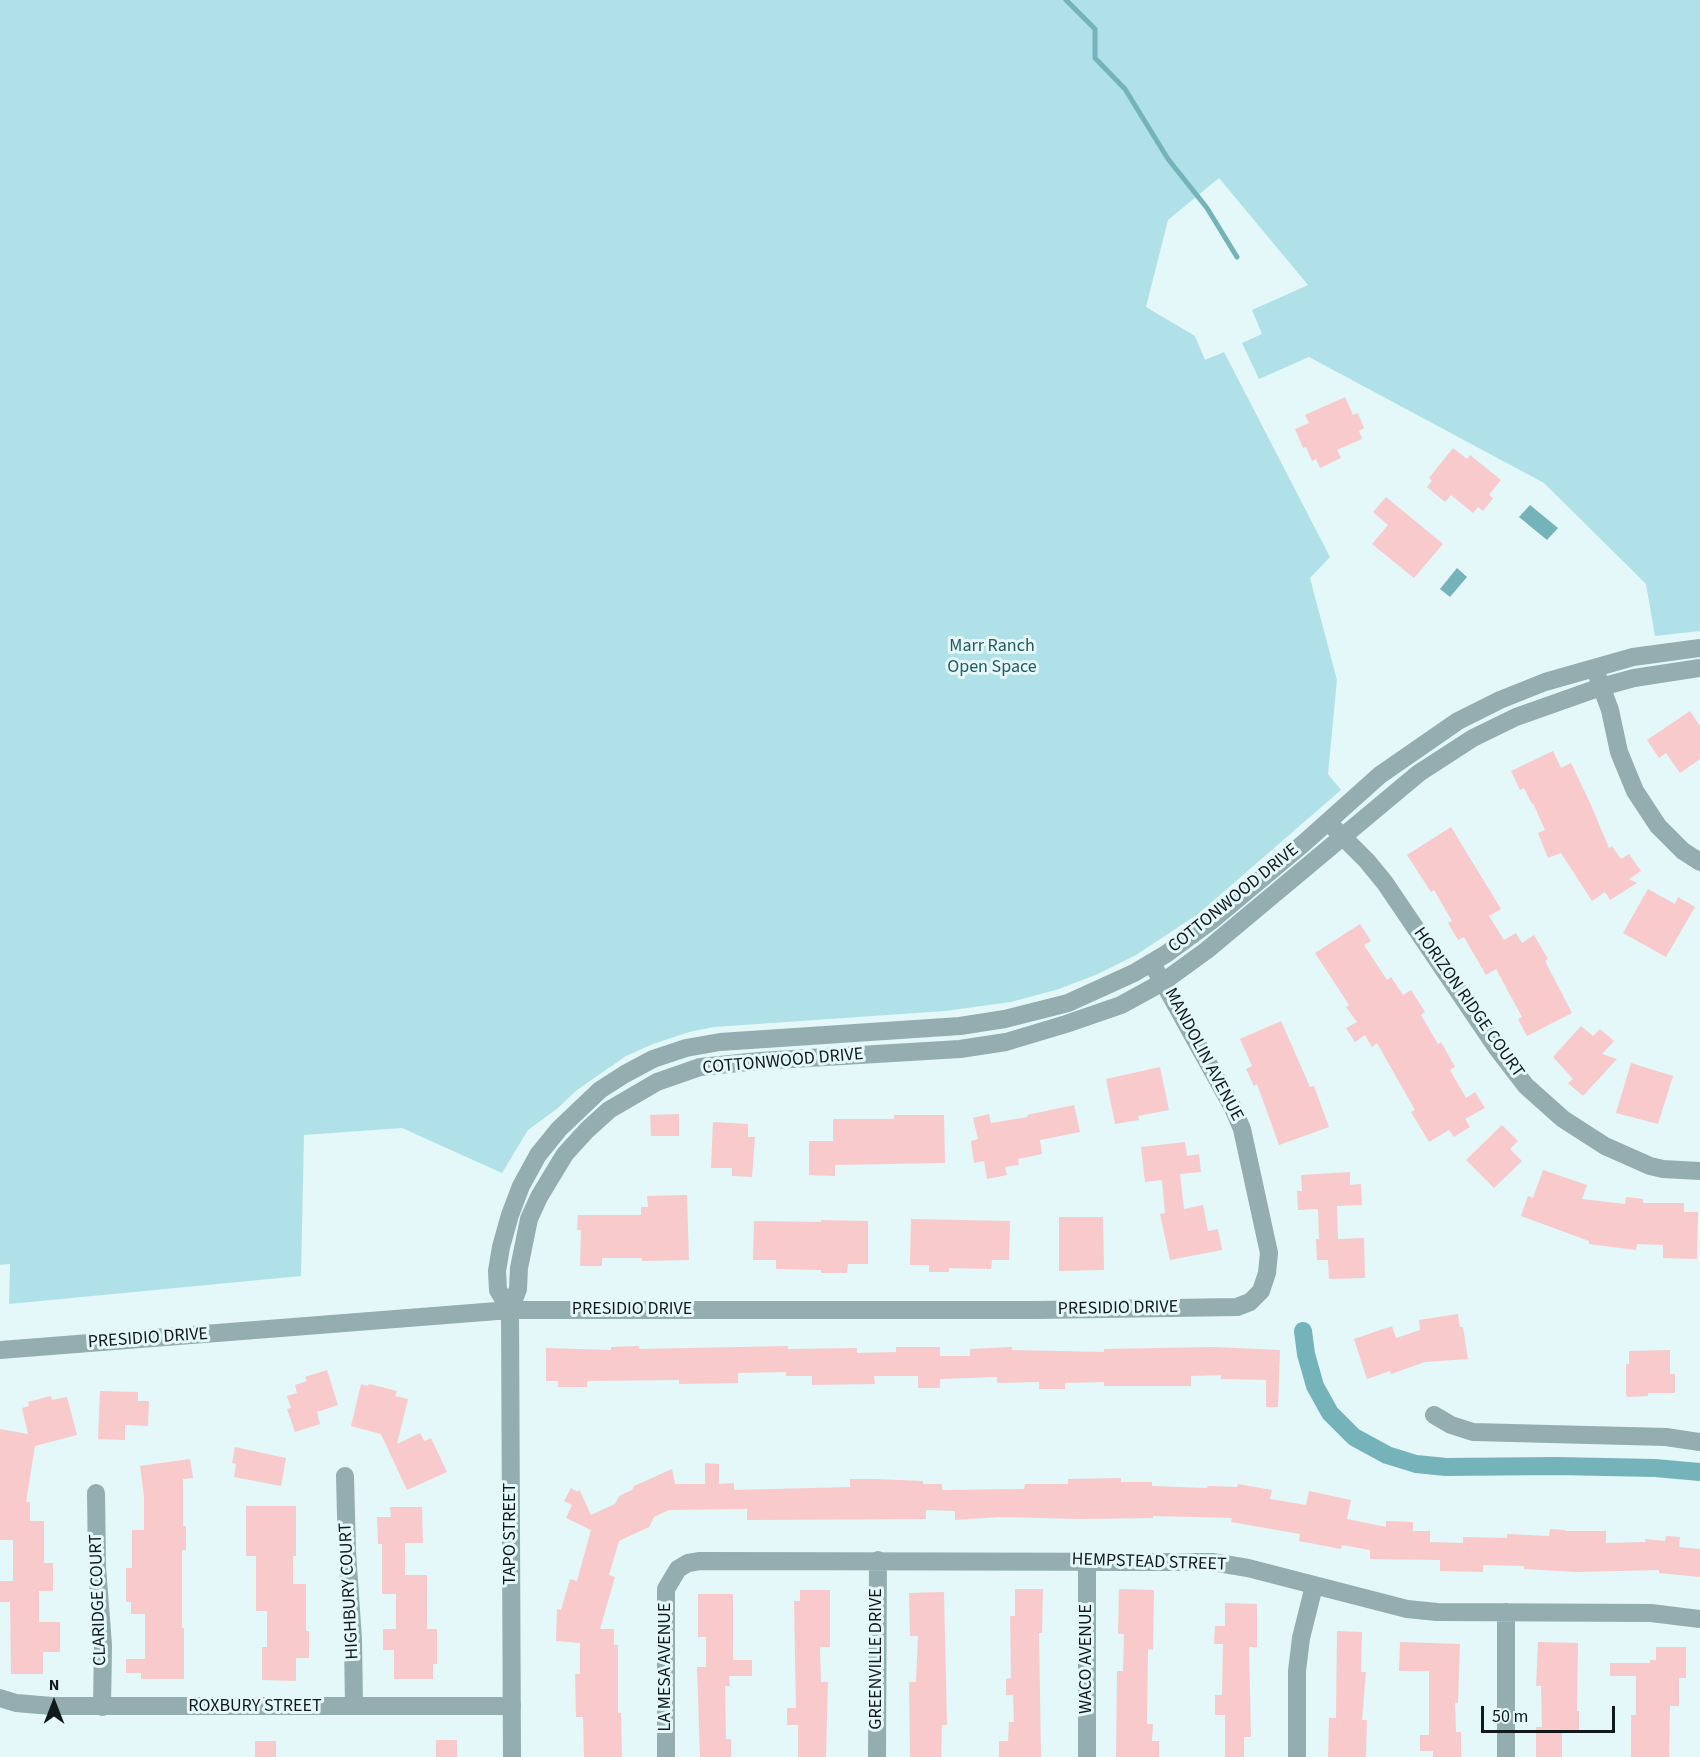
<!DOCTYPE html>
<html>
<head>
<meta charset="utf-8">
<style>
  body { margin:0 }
  #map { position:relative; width:1700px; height:1757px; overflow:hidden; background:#e4f7f9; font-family:"Source Sans 3",sans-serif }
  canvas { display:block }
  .north { position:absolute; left:24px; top:1673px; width:60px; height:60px; -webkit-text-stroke:4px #e4f7f9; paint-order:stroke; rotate:0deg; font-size:16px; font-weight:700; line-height:24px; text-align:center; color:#12191a }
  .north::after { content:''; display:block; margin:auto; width:21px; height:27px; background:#12191a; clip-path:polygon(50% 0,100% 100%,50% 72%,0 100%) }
  .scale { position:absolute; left:1481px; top:1706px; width:134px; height:27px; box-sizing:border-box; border:3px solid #12191a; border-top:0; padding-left:8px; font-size:18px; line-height:21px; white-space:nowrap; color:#12191a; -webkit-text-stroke:4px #e4f7f9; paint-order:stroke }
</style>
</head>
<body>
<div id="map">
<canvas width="1700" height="1757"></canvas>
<div class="north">N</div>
<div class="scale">50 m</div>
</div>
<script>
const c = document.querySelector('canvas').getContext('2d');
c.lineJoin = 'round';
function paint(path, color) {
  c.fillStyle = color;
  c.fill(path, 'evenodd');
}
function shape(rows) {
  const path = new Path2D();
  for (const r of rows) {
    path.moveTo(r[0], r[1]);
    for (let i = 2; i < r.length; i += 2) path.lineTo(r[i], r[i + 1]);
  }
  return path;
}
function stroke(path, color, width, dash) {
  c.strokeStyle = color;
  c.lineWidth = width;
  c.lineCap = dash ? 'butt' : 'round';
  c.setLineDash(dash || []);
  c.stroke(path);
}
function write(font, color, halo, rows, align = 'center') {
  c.font = font + ' "Source Sans 3",sans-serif';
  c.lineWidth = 6;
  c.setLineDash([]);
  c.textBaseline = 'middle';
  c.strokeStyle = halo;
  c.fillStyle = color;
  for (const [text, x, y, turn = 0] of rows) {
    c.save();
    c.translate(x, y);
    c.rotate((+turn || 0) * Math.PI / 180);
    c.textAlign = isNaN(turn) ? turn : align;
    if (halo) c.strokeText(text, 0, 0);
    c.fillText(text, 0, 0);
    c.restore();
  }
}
paint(shape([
  [0,0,1700,0,1700,631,1655,636,1646,584,1544,483,1309,357,1259,379,1242,343,1262,334,1252,310,1308,285,1219,178,1168,220,1146,307,1195,336,1205,360,1224,352,1330,557,1310,578,1337,680,1328,774,1341,790,1198,914,1136,955,1098,974,1059,989,1011,1002,945,1011,714,1027,689,1032,653,1044,626,1056,577,1090,558,1108,528,1130,502,1173,402,1128,304,1135,301,1276,9,1304,10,1264,0,1265]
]), '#b1e1e8');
paint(shape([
  [1530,505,1558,528,1547,540,1519,517],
  [1457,568,1467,577,1450,597,1440,589]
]), '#75b3bb');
stroke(shape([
  [1066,0,1095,29,1095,58,1125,89,1168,159,1207,208,1237,257]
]), '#75b3bb', 5);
stroke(shape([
  [1303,1331,1306,1354,1315,1386,1330,1413,1354,1437,1387,1455,1416,1464,1446,1467,1556,1466,1655,1468,1700,1472]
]), '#75b3bb', 18);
paint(shape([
  [1345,397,1353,415,1358,413,1364,428,1359,431,1362,439,1337,450,1341,458,1320,468,1316,459,1312,461,1306,447,1303,448,1295,429,1309,423,1305,415],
  [1453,448,1467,459,1470,455,1501,480,1489,495,1493,498,1483,511,1478,507,1473,513,1451,495,1445,502,1427,487,1432,481,1429,478],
  [1386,497,1443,544,1414,578,1372,544,1388,525,1373,512],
  [1690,711,1700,726,1700,759,1680,773,1666,753,1659,758,1647,740],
  [1553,751,1561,768,1571,763,1591,805,1609,848,1612,846,1621,859,1629,854,1641,871,1629,879,1637,883,1610,900,1605,892,1592,901,1561,853,1548,858,1538,833,1545,830,1533,803,1532,804,1524,788,1520,790,1511,771],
  [1451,827,1501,909,1489,916,1504,940,1516,933,1522,943,1534,935,1548,959,1545,961,1572,1013,1527,1036,1518,1019,1522,1017,1496,969,1486,975,1464,937,1458,940,1448,923,1452,921,1434,890,1431,892,1407,855],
  [1648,889,1675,904,1678,897,1695,907,1666,957,1623,933],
  [1360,924,1371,941,1364,945,1387,980,1391,977,1403,995,1411,990,1425,1012,1421,1015,1438,1044,1441,1042,1455,1067,1450,1070,1466,1098,1475,1092,1485,1108,1465,1119,1470,1127,1454,1137,1449,1130,1429,1142,1411,1112,1415,1110,1377,1043,1372,1047,1365,1035,1355,1042,1346,1028,1357,1022,1346,1007,1349,1005,1315,953],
  [1281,1021,1310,1087,1314,1086,1329,1127,1279,1145,1257,1084,1254,1086,1246,1069,1252,1066,1240,1039],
  [1581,1026,1593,1036,1600,1029,1614,1041,1602,1054,1617,1059,1583,1096,1568,1083,1573,1079,1553,1057],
  [1631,1063,1673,1076,1658,1124,1616,1113],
  [1160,1067,1169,1110,1138,1116,1139,1120,1115,1124,1106,1079],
  [1074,1105,1080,1132,1040,1140,1042,1154,1018,1159,1019,1165,1005,1167,1007,1175,987,1179,984,1161,974,1163,971,1141,978,1139,973,1118,989,1114,991,1123,1028,1117,1027,1115],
  [679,1114,679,1136,651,1136,650,1115],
  [894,1115,944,1115,945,1163,835,1165,835,1176,809,1175,809,1141,833,1141,833,1119,894,1119],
  [713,1122,748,1124,748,1137,755,1137,752,1177,732,1176,732,1168,711,1168],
  [1502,1125,1518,1141,1510,1149,1522,1161,1494,1188,1466,1160],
  [1185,1142,1187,1156,1199,1154,1201,1172,1180,1174,1184,1209,1203,1205,1208,1231,1218,1229,1222,1250,1170,1260,1160,1214,1165,1213,1162,1180,1145,1182,1141,1147],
  [1543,1170,1587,1185,1582,1199,1625,1204,1626,1197,1643,1199,1643,1203,1684,1203,1684,1212,1698,1212,1697,1259,1663,1258,1663,1245,1637,1244,1636,1250,1589,1244,1589,1241,1521,1216,1528,1196,1533,1198],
  [1350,1172,1350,1185,1361,1184,1362,1205,1337,1206,1338,1239,1364,1238,1365,1278,1329,1279,1328,1260,1317,1260,1316,1239,1319,1239,1318,1209,1298,1210,1297,1191,1302,1191,1301,1175],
  [687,1195,689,1260,642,1261,642,1258,602,1258,602,1266,580,1266,581,1230,577,1230,578,1215,641,1215,641,1207,648,1207,647,1196],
  [1059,1217,1103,1217,1104,1270,1059,1271],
  [911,1219,1010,1221,1009,1260,992,1260,991,1269,949,1268,949,1272,929,1272,929,1265,910,1265],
  [821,1220,868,1221,868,1264,848,1264,847,1273,821,1273,821,1270,776,1269,776,1260,753,1260,754,1221,821,1222],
  [1458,1314,1460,1327,1463,1327,1468,1359,1425,1362,1391,1374,1390,1371,1367,1379,1354,1339,1392,1326,1396,1338,1420,1330,1419,1320],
  [639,1346,639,1349,788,1346,788,1349,857,1348,857,1353,896,1352,896,1347,940,1347,940,1356,970,1356,970,1349,1012,1347,1012,1350,1104,1352,1104,1349,1213,1347,1280,1350,1278,1407,1266,1407,1266,1380,1221,1379,1221,1375,1191,1376,1191,1386,1104,1386,1104,1382,1065,1383,1065,1389,1039,1389,1039,1382,997,1383,997,1377,940,1379,940,1388,918,1388,918,1376,874,1376,875,1384,812,1385,812,1376,786,1376,786,1372,738,1373,738,1383,679,1384,679,1380,587,1381,587,1387,558,1387,558,1381,546,1381,546,1348,611,1350,611,1347],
  [1670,1350,1670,1374,1675,1374,1675,1393,1648,1393,1648,1396,1628,1397,1626,1395,1626,1364,1629,1364,1629,1351],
  [327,1370,338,1405,317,1412,320,1424,295,1432,287,1409,291,1408,287,1396,297,1393,295,1385,307,1381,305,1377],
  [361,1384,368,1386,369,1384,397,1391,395,1396,408,1399,397,1444,420,1433,424,1441,431,1438,447,1472,407,1490,381,1434,351,1426],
  [100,1391,138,1392,138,1401,149,1401,148,1426,125,1425,125,1440,98,1439],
  [51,1396,52,1400,67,1397,77,1435,35,1446,26,1502,30,1502,30,1521,44,1521,44,1563,53,1563,53,1591,39,1591,39,1622,60,1622,60,1652,43,1652,43,1674,11,1674,10,1602,0,1602,0,1581,13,1581,13,1540,0,1540,0,1429,28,1434,22,1408,29,1406,28,1402],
  [235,1447,286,1458,281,1486,234,1477,236,1464,232,1463],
  [190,1459,193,1478,183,1479,183,1526,186,1526,186,1550,182,1550,182,1628,184,1628,184,1679,141,1679,141,1673,126,1673,126,1659,145,1659,145,1614,131,1614,131,1602,126,1602,126,1568,132,1568,132,1530,144,1530,144,1496,140,1466],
  [705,1463,719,1464,719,1484,734,1483,734,1490,850,1487,850,1479,876,1479,923,1481,923,1484,942,1484,942,1490,1024,1489,1025,1484,1068,1484,1068,1479,1121,1478,1121,1482,1152,1482,1152,1486,1207,1488,1208,1486,1237,1487,1238,1484,1272,1490,1270,1499,1306,1505,1309,1491,1351,1500,1347,1519,1386,1527,1386,1521,1413,1522,1413,1531,1430,1531,1430,1542,1463,1543,1463,1537,1507,1538,1507,1534,1549,1536,1550,1529,1565,1530,1565,1531,1606,1531,1606,1543,1645,1542,1646,1539,1665,1541,1666,1536,1680,1537,1679,1547,1700,1549,1700,1577,1659,1573,1659,1570,1576,1572,1524,1569,1524,1566,1483,1565,1483,1572,1440,1571,1440,1560,1370,1559,1370,1550,1342,1545,1341,1549,1299,1541,1300,1534,1231,1522,1232,1518,1153,1516,1153,1518,1080,1519,1000,1517,955,1520,955,1511,926,1510,926,1519,747,1520,747,1509,669,1510,654,1517,649,1527,619,1541,609,1575,615,1577,600,1629,614,1629,614,1645,618,1645,618,1713,621,1713,622,1757,584,1757,583,1717,576,1717,575,1674,580,1674,580,1643,556,1641,557,1609,561,1610,570,1579,577,1581,591,1530,566,1518,572,1505,564,1501,571,1488,578,1492,579,1489,591,1515,615,1504,619,1496,632,1490,634,1486,672,1469,675,1484,705,1484],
  [246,1506,296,1506,296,1556,293,1556,293,1584,306,1584,306,1631,309,1631,309,1658,296,1658,296,1681,262,1680,262,1647,267,1647,267,1611,256,1611,256,1556,246,1556],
  [390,1507,422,1507,423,1543,405,1543,405,1575,427,1575,427,1629,437,1629,437,1664,433,1664,433,1679,394,1679,394,1650,383,1650,383,1629,396,1629,396,1594,382,1594,382,1544,378,1544,377,1517,391,1517],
  [1015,1589,1043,1589,1042,1633,1039,1633,1041,1757,999,1757,999,1741,1008,1741,1009,1722,1014,1722,1013,1695,1006,1695,1006,1679,1011,1678,1010,1616,1015,1616],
  [1119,1589,1154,1590,1153,1650,1148,1649,1147,1724,1153,1724,1152,1741,1159,1741,1159,1757,1116,1757,1117,1671,1123,1671,1124,1634,1118,1634],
  [800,1590,830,1590,830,1647,820,1647,821,1682,828,1682,826,1757,798,1757,798,1725,787,1725,787,1708,796,1708,794,1601,800,1601],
  [944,1592,947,1725,942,1725,941,1757,910,1757,909,1682,916,1682,918,1636,910,1636,909,1593],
  [698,1594,733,1594,733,1660,752,1660,752,1676,729,1676,730,1686,725,1686,726,1739,731,1739,731,1757,700,1757,697,1667,706,1667,706,1637,698,1637],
  [1225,1603,1257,1604,1257,1647,1249,1647,1251,1737,1244,1737,1244,1757,1225,1757,1225,1715,1215,1715,1215,1695,1222,1695,1223,1644,1214,1644,1215,1626,1225,1626],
  [1337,1631,1362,1632,1361,1672,1366,1672,1362,1720,1367,1720,1366,1757,1328,1757,1329,1718,1336,1718],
  [1400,1642,1460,1644,1458,1703,1455,1702,1456,1732,1461,1732,1461,1757,1433,1757,1433,1751,1420,1751,1420,1735,1429,1735,1429,1671,1399,1671],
  [1538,1642,1578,1643,1577,1711,1579,1711,1579,1731,1562,1732,1562,1757,1536,1757,1536,1727,1542,1727,1541,1686,1536,1686],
  [1656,1647,1686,1647,1686,1678,1679,1678,1679,1706,1670,1706,1669,1757,1631,1757,1631,1715,1636,1715,1636,1676,1610,1676,1610,1663,1650,1663,1650,1660,1656,1660],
  [436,1740,457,1740,457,1757,436,1757],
  [255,1741,276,1741,276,1757,255,1757]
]), '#f8cacb');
stroke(shape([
  [1596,672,1610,710,1619,752,1635,791,1658,826,1683,851,1700,862],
  [1328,822,1367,861,1385,883,1496,1047,1526,1086,1563,1119,1605,1146,1650,1166,1663,1169,1700,1171],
  [510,1310,1037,1310,1237,1307,1250,1302,1261,1291,1267,1273,1269,1253,1242,1129,1233,1108,1163,982,1151,963],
  [1434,1415,1451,1425,1473,1432,1666,1437,1700,1442],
  [345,1476,347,1552,353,1639,354,1706],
  [96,1493,97,1567,103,1645,102,1707],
  [0,1698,16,1703,52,1706,512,1706],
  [666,1757,666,1589,678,1569,688,1563,700,1561,1212,1562,1248,1568,1407,1609,1437,1612,1651,1613,1700,1619],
  [877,1757,878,1560],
  [1087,1757,1087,1560],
  [1297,1757,1297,1671,1301,1638,1314,1586],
  [1506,1757,1506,1612]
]), '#93adb0', 18);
stroke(shape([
  [510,1310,498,1290,497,1271,501,1247,510,1215,521,1186,538,1155,559,1129,600,1090,625,1074,653,1059,686,1048,720,1042,960,1026,1005,1019,1068,1003,1134,973,1166,954,1211,921,1304,843,1380,775,1458,721,1500,700,1545,682,1633,657,1700,648],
  [0,1350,510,1310],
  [512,1757,510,1310,518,1289,519,1268,529,1219,539,1197,565,1154,587,1130,609,1110,657,1082,700,1067,759,1061,960,1049,1006,1042,1066,1024,1121,1005,1163,982,1207,950,1419,773,1473,738,1516,717,1601,687,1634,678,1700,668]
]), '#93adb0', 18);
write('18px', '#245a60', '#e4f7f9', [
  ["Marr Ranch",992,647],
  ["Open Space",992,668]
]);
write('18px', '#12191a', '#e4f7f9', [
  ["COTTONWOOD DRIVE",1234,899,-39],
  ["HORIZON RIDGE COURT",1468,1003,55],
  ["MANDOLIN AVENUE",1203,1055,62],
  ["COTTONWOOD DRIVE",783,1062,-5],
  ["PRESIDIO DRIVE",1118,1309,-1],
  ["PRESIDIO DRIVE",632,1310],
  ["PRESIDIO DRIVE",148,1339,-4],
  ["TAPO STREET",511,1534,-90],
  ["HEMPSTEAD STREET",1149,1563,2],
  ["HIGHBURY COURT",350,1591,-93],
  ["CLARIDGE COURT",99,1600,-92],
  ["GREENVILLE DRIVE",877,1659,-90],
  ["WACO AVENUE",1087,1659,-90],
  ["LA MESA AVENUE",666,1667,-90],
  ["ROXBURY STREET",255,1707]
]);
</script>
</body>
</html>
